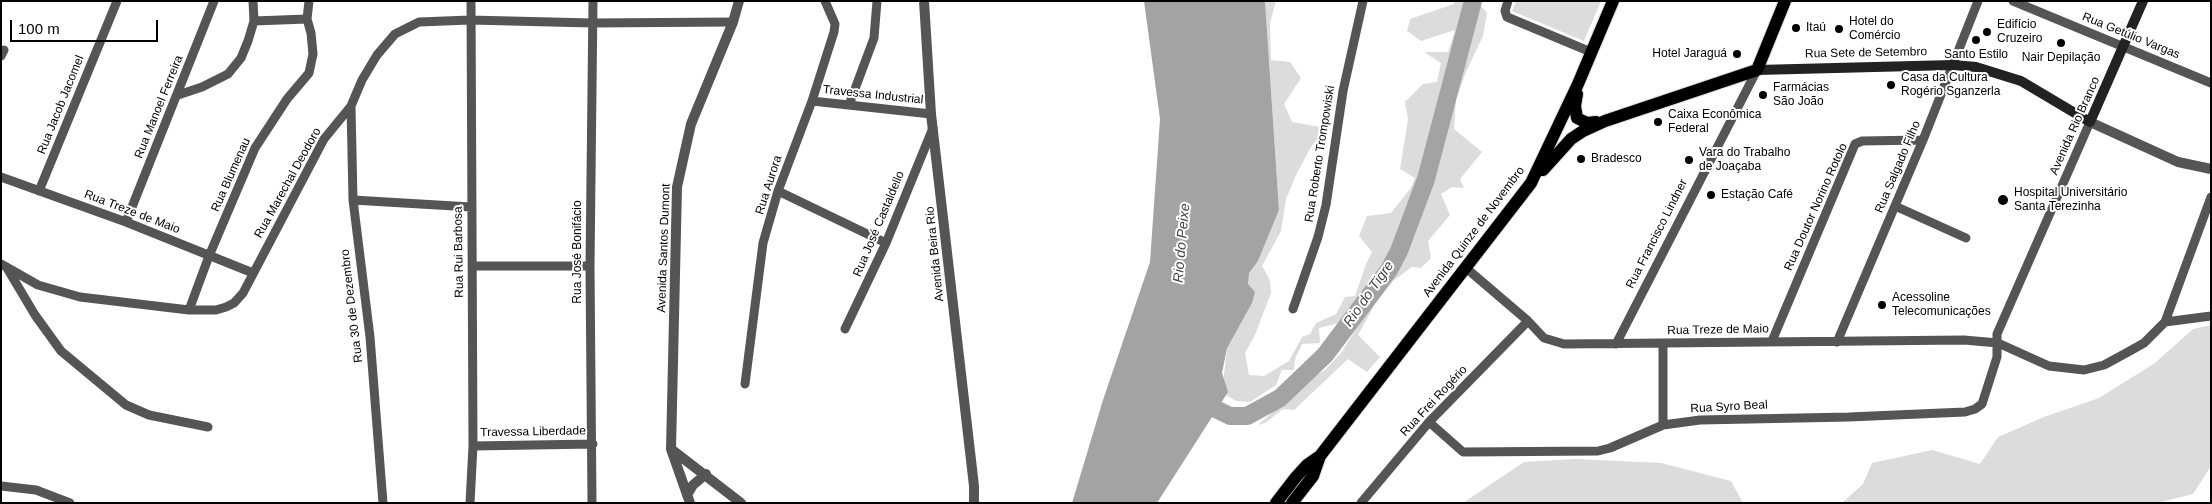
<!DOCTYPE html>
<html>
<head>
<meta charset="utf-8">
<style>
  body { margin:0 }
  #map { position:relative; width:2212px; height:504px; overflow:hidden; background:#fff; font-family:Arial,sans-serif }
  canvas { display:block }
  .frame { position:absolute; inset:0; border:2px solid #000; pointer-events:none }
  .scale { position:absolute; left:10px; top:20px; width:148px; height:22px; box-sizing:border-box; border:2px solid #000; border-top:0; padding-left:6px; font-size:15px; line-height:18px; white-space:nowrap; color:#000; -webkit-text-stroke:4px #fff; paint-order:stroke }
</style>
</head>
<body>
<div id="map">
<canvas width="2212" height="504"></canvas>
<div class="frame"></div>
<div class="scale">100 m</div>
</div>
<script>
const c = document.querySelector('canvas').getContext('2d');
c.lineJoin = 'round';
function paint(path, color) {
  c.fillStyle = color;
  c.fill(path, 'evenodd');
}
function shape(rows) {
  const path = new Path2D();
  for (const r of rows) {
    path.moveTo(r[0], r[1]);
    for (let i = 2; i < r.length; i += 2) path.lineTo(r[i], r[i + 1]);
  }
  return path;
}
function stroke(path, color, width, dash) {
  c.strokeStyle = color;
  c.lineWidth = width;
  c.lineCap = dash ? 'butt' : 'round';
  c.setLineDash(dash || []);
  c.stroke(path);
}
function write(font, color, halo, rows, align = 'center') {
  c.font = font + ' Arial,sans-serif';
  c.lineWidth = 4;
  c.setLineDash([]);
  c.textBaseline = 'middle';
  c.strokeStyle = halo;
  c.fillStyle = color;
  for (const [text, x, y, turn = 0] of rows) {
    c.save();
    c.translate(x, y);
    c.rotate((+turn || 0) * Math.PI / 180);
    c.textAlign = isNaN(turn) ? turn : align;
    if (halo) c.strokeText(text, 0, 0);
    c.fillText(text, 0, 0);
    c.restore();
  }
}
paint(shape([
  [1265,1,1276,1,1270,23,1271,60,1290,62,1301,78,1284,104,1292,122,1326,128,1311,147,1296,175,1286,199,1281,231,1262,266,1270,280,1271,293,1255,335,1245,353,1249,375,1264,376,1289,361,1302,337,1310,334,1316,323,1336,314,1345,297,1355,296,1366,264,1372,252,1359,236,1367,216,1391,213,1410,189,1415,178,1400,169,1408,119,1405,102,1423,84,1437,82,1441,63,1424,52,1448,52,1455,30,1421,41,1407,31,1410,19,1454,4,1454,1,1470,1,1428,162,1414,206,1401,237,1354,312,1339,323,1319,328,1320,343,1302,344,1295,359,1294,370,1282,370,1276,385,1250,402,1236,401,1222,393,1227,348,1249,273,1258,261,1279,210],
  [1516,1,1601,1,1584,41,1512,11],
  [1479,4,1487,13,1483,36,1466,72,1456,99,1454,129,1482,152,1460,179,1464,188,1452,187,1441,194,1450,215,1428,241,1431,258,1421,268,1412,267,1393,281,1375,304,1358,335,1380,357,1367,372,1348,359,1294,410,1283,409,1265,423,1258,425,1308,380,1325,370,1341,353,1404,252,1432,175],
  [2211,325,2211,466,2193,494,2157,503,1842,503,1863,484,1872,463,1932,450,1980,464,1998,437,2044,417,2099,398,2155,363,2193,329],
  [1576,459,1661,463,1731,481,1743,503,1463,503,1524,462]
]), '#dcdcdc');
paint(shape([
  [1144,1,1265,1,1279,210,1258,261,1249,273,1248,284,1255,292,1252,303,1227,348,1222,373,1228,392,1157,503,1072,503,1103,400,1150,262,1160,119]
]), '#a3a3a3');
stroke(shape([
  [1195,399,1230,416,1247,416,1280,398,1325,355,1389,270,1399,251,1426,179,1473,1]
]), '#a3a3a3', 18);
const primary = shape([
  [1577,94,1575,106,1577,118,1587,123,1596,122],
  [1543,170,1571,139,1583,131,1605,121,1757,70,1785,1],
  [1276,503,1296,477,1307,465,1320,456],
  [1292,503,1313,476,1320,456,1531,183,1578,84,1613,1]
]);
stroke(primary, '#dbdbdb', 14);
stroke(shape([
  [1508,1,1505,11,1507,17,1591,52],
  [2013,1,2211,83],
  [254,21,307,19],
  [1,56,4,50],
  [178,95,202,87,228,74,241,58,248,41,254,21,253,1],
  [812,101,931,114],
  [849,105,874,38,877,1],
  [351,106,353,200,370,337,383,503],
  [1,177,126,222,253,273],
  [39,191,117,1],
  [778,191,886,243],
  [353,200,471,207],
  [1895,206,1966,238],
  [126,222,214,1],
  [1,264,38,285,80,297,189,310,216,310,226,307,234,303,243,293,324,139,351,106,362,80,377,55,395,34,419,22,470,20,592,23,733,22],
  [472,266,590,266],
  [7,268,35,315,61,351,126,405,149,415,208,427],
  [1466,268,1528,321,1544,338,1564,344,1964,340,1998,343,2049,366,2084,370,2104,365,2128,352,2144,343,2165,322,2211,316],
  [1293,309,1318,237,1326,205,1343,91,1363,1],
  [189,310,209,256,255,148,287,99,309,73,313,54,311,33,307,19,309,1],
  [2165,322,2211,197],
  [845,329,886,243,933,128],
  [1772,341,1855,144,1862,141,1923,140],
  [1837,342,1923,140,1978,1],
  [1616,344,1757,70],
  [1663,344,1663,425],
  [745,384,763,243,778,191,812,101,834,32,835,24,825,1],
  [1429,422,1463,452,1598,451,1610,448,1663,425,1700,420,1849,417,1965,412,1975,409,1982,404,1997,357,1997,334,2090,122],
  [473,446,593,444],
  [1,486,36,490,70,503],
  [470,503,473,446,471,1],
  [592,503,590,266,593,1],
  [1361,503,1429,422,1528,321]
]), '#555', 9);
stroke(shape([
  [924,1,931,114,974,486,974,503],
  [2090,122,2178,162,2211,169],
  [671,449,741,503],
  [687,495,693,485,706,474],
  [690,503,671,449,677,187,691,124,733,22,739,1]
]), '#555', 10);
stroke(shape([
  [1757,70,1953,65,1976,67,2021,81,2090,122,2143,1]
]), '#222', 10);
stroke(primary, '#000', 12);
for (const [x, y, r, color] of [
  [1796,28,5,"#000"],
  [1839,29,5,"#000"],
  [1987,32,5,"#000"],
  [1976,40,5,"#000"],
  [2061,43,5,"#000"],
  [1737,54,5,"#000"],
  [1891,85,5,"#000"],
  [1763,95,5,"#000"],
  [1658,122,5,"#000"],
  [1581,159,5,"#000"],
  [1689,160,5,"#000"],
  [1711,195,5,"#000"],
  [2003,200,6,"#000"],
  [1882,305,5,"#000"]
]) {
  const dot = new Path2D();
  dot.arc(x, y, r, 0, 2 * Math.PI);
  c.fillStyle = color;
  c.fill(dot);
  stroke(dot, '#fff', 2);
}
write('12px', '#000', '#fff', [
  ["Hotel do",1849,22],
  ["Comércio",1849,36],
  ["Edifício",1997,25],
  ["Cruzeiro",1997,39],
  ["Itaú",1806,28],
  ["Hotel Jaraguá",1727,54,"right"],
  ["Santo Estilo",1976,55,"center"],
  ["Nair Depilação",2061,58,"center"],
  ["Casa da Cultura",1901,78],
  ["Rogério Sganzerla",1901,92],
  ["Farmácias",1773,88],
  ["São João",1773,102],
  ["Caixa Econômica",1668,115],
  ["Federal",1668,129],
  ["Vara do Trabalho",1699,153],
  ["de Joaçaba",1699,167],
  ["Bradesco",1591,159],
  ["Hospital Universitário",2014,193],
  ["Santa Terezinha",2014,207],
  ["Estação Café",1721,195],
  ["Acessoline",1892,298],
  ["Telecomunicações",1892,312]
], 'left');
write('12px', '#000', '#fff', [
  ["Rua Getúlio Vargas",2131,36,22],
  ["Rua Sete de Setembro",1866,53,-1],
  ["Travessa Industrial",873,95,6],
  ["Rua Jacob Jacomel",61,105,-68],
  ["Rua Manoel Ferreira",159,107,-68],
  ["Avenida Rio Branco",2075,126,-66],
  ["Rua Roberto Trompowiski",1320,154,-81],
  ["Rua Salgado Filho",1898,167,-67],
  ["Rua Blumenau",231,175,-66],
  ["Rua Marechal Deodoro",288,183,-61],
  ["Rua Aurora",769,185,-72],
  ["Rua Doutor Norino Rotolo",1816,207,-66],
  ["Rua Treze de Maio",132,212,21],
  ["Rua José Castaldello",879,224,-67],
  ["Avenida Quinze de Novembro",1474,232,-53],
  ["Rua Francisco Lindner",1657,234,-63],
  ["Avenida Santos Dumont",664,248,-88],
  ["Rua Rui Barbosa",459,252,-91],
  ["Rua José Bonifácio",578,252,-90],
  ["Avenida Beira Rio",935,254,-96],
  ["Rua 30 de Dezembro",352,306,-97],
  ["Rua Treze de Maio",1718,330,-1],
  ["Rua Frei Rogério",1434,401,-47],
  ["Rua Syro Beal",1729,407,-3],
  ["Travessa Liberdade",533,432,-1]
]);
write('italic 14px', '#444', '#fff', [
  ["Rio do Peixe",1182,243,-85],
  ["Rio do Tigre",1369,294,-55]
]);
</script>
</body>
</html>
